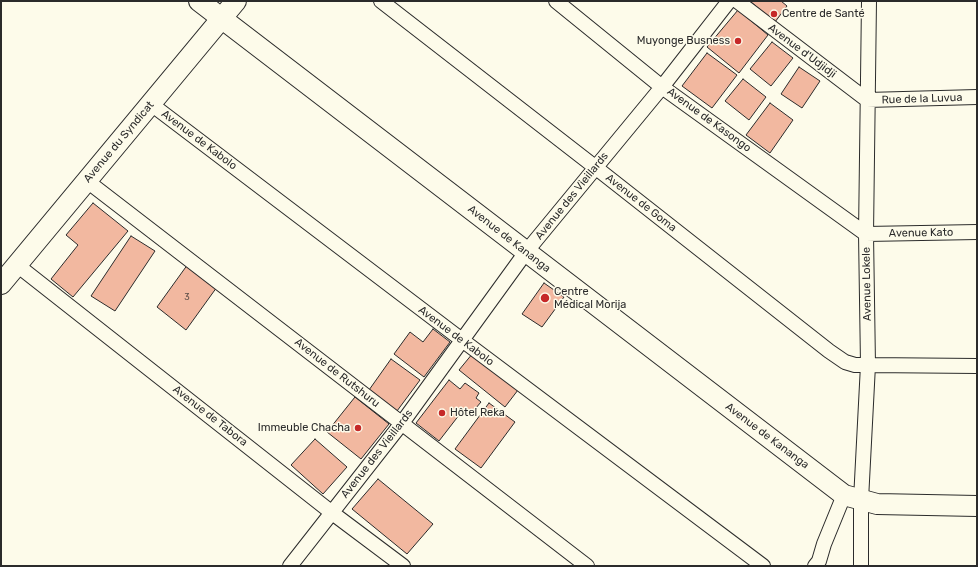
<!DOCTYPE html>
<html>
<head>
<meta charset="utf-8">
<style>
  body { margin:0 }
  #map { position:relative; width:978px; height:567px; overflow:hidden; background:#fdfbea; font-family:Rubik,sans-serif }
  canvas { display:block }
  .frame { position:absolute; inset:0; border:2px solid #2b2b2b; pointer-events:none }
</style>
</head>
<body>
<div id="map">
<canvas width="978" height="567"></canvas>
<div class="frame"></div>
</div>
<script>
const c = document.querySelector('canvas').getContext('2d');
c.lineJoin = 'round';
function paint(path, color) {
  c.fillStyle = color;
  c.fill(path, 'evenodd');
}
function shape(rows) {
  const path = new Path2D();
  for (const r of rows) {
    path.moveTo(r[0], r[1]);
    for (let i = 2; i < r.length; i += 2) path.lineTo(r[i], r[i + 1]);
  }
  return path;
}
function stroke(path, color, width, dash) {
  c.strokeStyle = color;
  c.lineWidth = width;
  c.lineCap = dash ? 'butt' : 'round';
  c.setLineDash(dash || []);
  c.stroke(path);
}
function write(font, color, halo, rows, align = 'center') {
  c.font = font + ' Rubik,sans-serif';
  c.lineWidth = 3;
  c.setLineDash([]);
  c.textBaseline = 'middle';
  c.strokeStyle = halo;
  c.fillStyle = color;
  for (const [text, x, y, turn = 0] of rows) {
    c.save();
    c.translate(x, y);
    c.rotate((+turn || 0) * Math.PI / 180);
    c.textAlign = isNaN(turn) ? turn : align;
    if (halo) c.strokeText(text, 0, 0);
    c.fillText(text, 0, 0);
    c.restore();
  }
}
const building = shape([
  [751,1,781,1,787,6,775,22,751,2,751,1],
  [738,10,768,35,739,73,707,47,738,10],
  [772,42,793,58,771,86,750,69,772,42],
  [707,53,737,75,712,108,682,86,707,53],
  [799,67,820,81,802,108,781,94,799,67],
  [743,79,766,97,749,120,725,101,743,79],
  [770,103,793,120,770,153,746,135,770,103],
  [93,203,128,231,73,297,51,279,78,245,66,235,93,203],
  [131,236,155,251,115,311,91,296,131,236],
  [188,264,217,287,186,330,157,307,188,264],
  [544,283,564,297,542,327,522,314,544,283],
  [433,329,450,342,424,377,394,354,410,332,423,342,433,329],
  [473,353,518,390,505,407,459,370,473,353],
  [391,359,420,380,397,411,369,390,391,359],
  [449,380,460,389,465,383,479,393,476,398,481,402,470,415,463,410,439,441,416,423,449,380],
  [355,397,389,424,361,459,327,432,355,397],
  [489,403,515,422,481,468,455,449,489,403],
  [315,439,347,467,323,494,291,465,315,439],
  [378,479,433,524,407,554,352,509,378,479]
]);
paint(building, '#f2b8a0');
stroke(building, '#2b2b2b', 1);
const street = shape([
  [381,1,595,167,829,351,845,362,855,365,868,365,977,366],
  [556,1,662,87,866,234,977,232],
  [737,1,867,100,977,97],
  [151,104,462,340,763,566],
  [87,181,587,566],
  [17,265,331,512,403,566],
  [290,566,402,423,526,252,662,87,729,1],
  [815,566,819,561,824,544,844,495],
  [861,566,861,500,868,365,866,234,869,1]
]);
const secondary = shape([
  [199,1,844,495,877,504,977,506],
  [1,284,236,1]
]);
stroke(street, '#2b2b2b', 16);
stroke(secondary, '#2b2b2b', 22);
stroke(street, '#fdfbea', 14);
stroke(secondary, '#fdfbea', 20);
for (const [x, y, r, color] of [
  [774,14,4,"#c62828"],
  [738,41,4,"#c62828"],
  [545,298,5,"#c62828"],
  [442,413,4,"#c62828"],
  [358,428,4,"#c62828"]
]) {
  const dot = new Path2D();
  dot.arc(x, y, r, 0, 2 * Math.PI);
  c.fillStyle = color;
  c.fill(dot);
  stroke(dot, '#fdfbea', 1.5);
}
write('9px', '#5d4e48', null, [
  ["3",187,297]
]);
write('11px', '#2b2b2b', '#fdfbea', [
  ["Centre de Santé",782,14],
  ["Muyonge Busness",730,41,"right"],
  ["Centre",554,292],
  ["Médical Morija",554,305],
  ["Hôtel Reka",450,413],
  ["Immeuble Chacha",350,428,"right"]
], 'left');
write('11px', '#2b2b2b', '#fdfbea', [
  ["Avenue d'Udjidji",802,51,37],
  ["Rue de la Luvua",922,99,-2],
  ["Avenue de Kasongo",709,120,36],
  ["Avenue de Kabolo",199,140,37],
  ["Avenue du Syndicat",119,142,-50],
  ["Avenue des Vieillards",572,196,-51],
  ["Avenue de Goma",641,203,38],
  ["Avenue Kato",921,233,-1],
  ["Avenue de Kananga",509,239,38],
  ["Avenue Lokele",867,284,-91],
  ["Avenue de Kabolo",456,336,37],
  ["Avenue de Rutshuru",337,373,38],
  ["Avenue de Tabora",210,416,38],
  ["Avenue de Kananga",767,436,37],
  ["Avenue des Vieillards",377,454,-52]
]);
</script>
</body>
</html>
